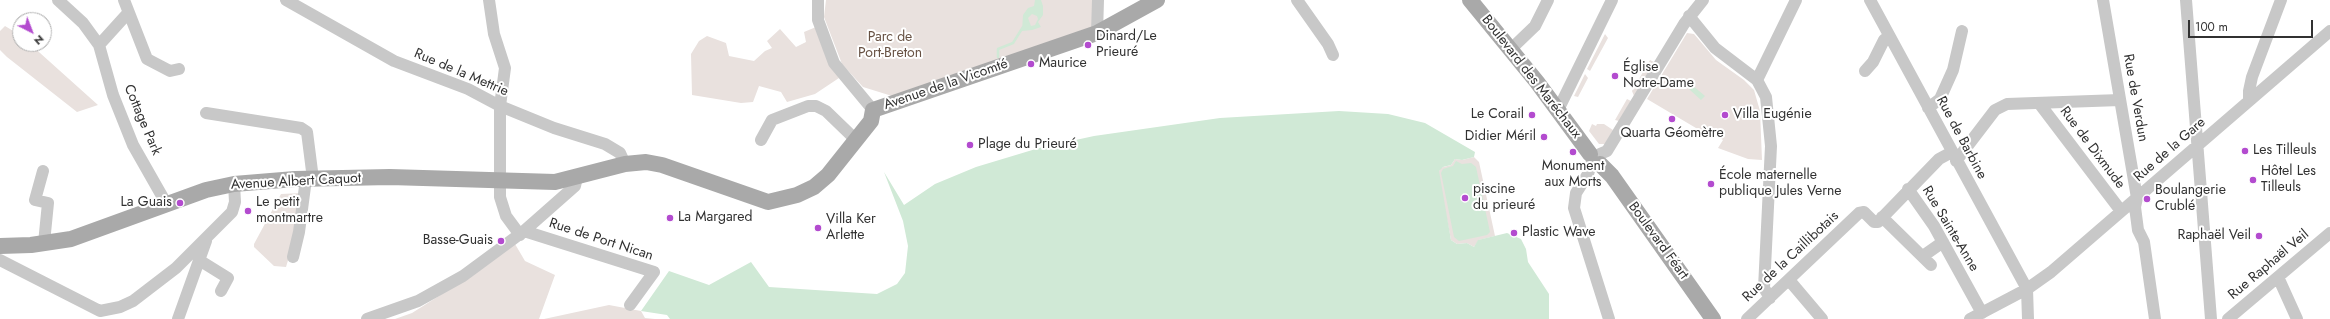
<!DOCTYPE html>
<html>
<head>
<meta charset="utf-8">
<style>
  body { margin:0 }
  #map { position:relative; width:2330px; height:319px; overflow:hidden; background:#fff; font-family:Jost,sans-serif }
  canvas { display:block }
  .north { position:absolute; left:12px; top:12px; width:40px; height:40px; box-sizing:border-box; background:#fff; border:1px solid #adadad; border-radius:50%; rotate:138deg; font-size:11px; font-weight:700; line-height:16px; text-align:center; color:#313131 }
  .north::after { content:''; display:block; margin:auto; width:14px; height:18px; background:#b34bcf; clip-path:polygon(50% 0,100% 100%,50% 72%,0 100%) }
  .scale { position:absolute; left:2188px; top:20px; width:125px; height:18px; box-sizing:border-box; border:2px solid #313131; border-top:0; padding-left:5px; font-size:12px; line-height:14px; white-space:nowrap; color:#313131; -webkit-text-stroke:3px #fff; paint-order:stroke }
</style>
</head>
<body>
<div id="map">
<canvas width="2330" height="319"></canvas>
<div class="north">N</div>
<div class="scale">100 m</div>
</div>
<script>
const c = document.querySelector('canvas').getContext('2d');
c.lineJoin = 'round';
function paint(path, color) {
  c.fillStyle = color;
  c.fill(path, 'evenodd');
}
function shape(rows) {
  const path = new Path2D();
  for (const r of rows) {
    path.moveTo(r[0], r[1]);
    for (let i = 2; i < r.length; i += 2) path.lineTo(r[i], r[i + 1]);
  }
  return path;
}
function stroke(path, color, width, dash) {
  c.strokeStyle = color;
  c.lineWidth = width;
  c.lineCap = dash ? 'butt' : 'round';
  c.setLineDash(dash || []);
  c.stroke(path);
}
function write(font, color, halo, rows, align = 'center') {
  c.font = font + ' Jost,sans-serif';
  c.lineWidth = 4;
  c.setLineDash([]);
  c.textBaseline = 'middle';
  c.strokeStyle = halo;
  c.fillStyle = color;
  for (const [text, x, y, turn = 0] of rows) {
    c.save();
    c.translate(x, y);
    c.rotate((+turn || 0) * Math.PI / 180);
    c.textAlign = isNaN(turn) ? turn : align;
    if (halo) c.strokeText(text, 0, 0);
    c.fillText(text, 0, 0);
    c.restore();
  }
}
paint(shape([
  [826,0,1092,0,1092,27,892,96,863,87,842,64,824,17],
  [5,26,20,35,20,44,30,44,98,105,77,112,7,57,0,50,0,31],
  [816,27,839,78,815,94,787,102,781,92,759,86,753,102,741,103,692,95,691,54,699,41,707,36,726,43,729,56,754,61,765,51,772,48,767,41,780,29,796,47,806,42,804,32],
  [1687,33,1694,34,1716,60,1744,80,1754,90,1760,111,1762,160,1748,159,1718,148,1723,140,1703,128,1701,131,1647,99],
  [1605,34,1608,38,1590,71,1587,69],
  [1650,60,1654,62,1634,96,1632,91],
  [1585,74,1588,78,1578,97,1574,96],
  [1627,99,1631,101,1619,121,1615,120],
  [1592,124,1596,126,1597,124,1604,124,1613,130,1605,144,1599,144,1589,131],
  [1474,157,1479,162,1495,236,1479,240,1474,247,1467,243,1457,244,1451,240,1438,174,1440,168,1451,165,1455,159,1462,160],
  [302,193,296,234,286,267,274,266,254,247,254,244,281,194],
  [515,244,525,261,555,275,539,319,395,319,412,313,461,282],
  [609,305,641,311,645,318,655,319,544,319]
]), '#e9e1de');
paint(shape([
  [1035,0,1041,0,1043,6,1043,15,1038,22,1041,27,1032,30,1022,31,1023,15,1028,8,1034,6],
  [1032,14,1037,16,1038,19,1035,25,1031,26,1028,18],
  [1692,85,1705,96,1701,100,1689,89],
  [1339,111,1388,114,1425,123,1475,152,1474,157,1462,160,1455,159,1451,165,1443,167,1439,171,1451,240,1457,244,1467,243,1474,247,1478,240,1507,233,1521,239,1526,249,1528,262,1549,294,1549,319,670,319,667,315,641,311,669,271,709,285,751,262,769,287,877,294,897,284,905,273,908,246,903,221,884,172,904,205,935,184,976,167,1039,148,1094,136,1220,118],
  [1456,161,1462,164,1471,163,1476,167,1490,232,1487,235,1459,241,1454,237,1441,173,1443,169,1453,166]
]), '#d0e9d6');
stroke(shape([
  [998,57,998,49,1013,43,1023,27]
]), '#d0e9d6', 2.5);
stroke(shape([
  [58,0,83,23,99,45,113,95,133,145,166,203],
  [124,0,147,59,170,71,179,69],
  [286,0,394,61,468,89,500,106,554,128,605,144,620,153,625,164],
  [489,0,494,34,505,68,500,106,500,197,506,216,520,235],
  [818,0,818,20,834,63,873,110],
  [1297,0,1328,44,1333,55],
  [1870,0,2027,289,2028,319],
  [2103,0,2137,198,2135,207,2138,230,2144,242,2155,319],
  [2186,0,2211,319],
  [1689,16,1715,48,1757,80,1766,97,1771,146,1764,288,1770,298],
  [1097,33,1098,0],
  [99,45,128,13],
  [1511,49,1535,26,1548,0],
  [1865,71,1873,62,1884,40,1889,36],
  [1757,80,1796,0],
  [2249,101,2249,91,2252,77,2281,0],
  [2039,103,2121,211],
  [1928,108,1940,99,1953,70,1962,31],
  [1558,110,1612,0],
  [206,113,301,128,307,132,313,179],
  [761,140,772,120,808,106,816,106,826,111,856,140],
  [1600,154,1607,151,1684,24,1703,0],
  [1956,161,1995,110,2007,104,2120,100],
  [1591,164,1588,174,1576,193,1574,208,1609,319],
  [43,171,35,200,48,203,44,243],
  [1908,189,1934,226,1982,313],
  [1882,217,1931,265],
  [524,231,654,272,630,305],
  [1923,256,1943,242],
  [293,257,299,232,306,179],
  [0,260,100,311,120,307,133,301,176,268,232,212,235,202,234,184],
  [199,260,228,278,221,291],
  [2278,277,2297,319],
  [1789,280,1822,319],
  [178,319,206,241],
  [367,319,418,301,463,276,524,231,575,186,577,177],
  [1747,319,1859,213,1864,212,1874,222,1878,222,1939,159,1952,152],
  [1970,319,2027,289,2051,272,2330,31],
  [2228,319,2330,233]
]), '#c8c8c8', 12);
stroke(shape([
  [1470,0,1537,82,1590,154],
  [1600,164,1612,176,1713,319],
  [0,246,31,245,71,239,206,190,234,184,295,179,390,177,555,182,625,164,646,162,662,165,768,202,797,195,814,187,828,175,871,121,873,110,1097,33,1157,0]
]), '#a9a9a9', 16);
for (const [x, y, r, color] of [
  [1088,45,4,"#b34bcf"],
  [1031,64,4,"#b34bcf"],
  [1615,76,4,"#b34bcf"],
  [1532,115,4,"#b34bcf"],
  [1725,115,4,"#b34bcf"],
  [1672,119,4,"#b34bcf"],
  [1544,137,4,"#b34bcf"],
  [970,145,4,"#b34bcf"],
  [2245,151,4,"#b34bcf"],
  [1573,152,4,"#b34bcf"],
  [2253,180,4,"#b34bcf"],
  [1711,184,4,"#b34bcf"],
  [1465,198,4,"#b34bcf"],
  [2147,199,4,"#b34bcf"],
  [180,203,4,"#b34bcf"],
  [248,211,4,"#b34bcf"],
  [670,218,4,"#b34bcf"],
  [818,228,4,"#b34bcf"],
  [1514,233,4,"#b34bcf"],
  [2259,236,4,"#b34bcf"],
  [501,241,4,"#b34bcf"]
]) {
  const dot = new Path2D();
  dot.arc(x, y, r, 0, 2 * Math.PI);
  c.fillStyle = color;
  c.fill(dot);
  stroke(dot, '#fff', 1.5);
}
write('14px', '#313131', '#fff', [
  ["Dinard/Le",1096,37],
  ["Prieuré",1096,53],
  ["Maurice",1039,64],
  ["Église",1623,68],
  ["Notre-Dame",1623,84],
  ["Le Corail",1524,115,"right"],
  ["Villa Eugénie",1733,115],
  ["Quarta Géomètre",1672,134,"center"],
  ["Didier Méril",1536,137,"right"],
  ["Plage du Prieuré",978,145],
  ["Les Tilleuls",2253,151],
  ["Monument",1573,167,"center"],
  ["aux Morts",1573,183,"center"],
  ["Hôtel Les",2261,172],
  ["Tilleuls",2261,188],
  ["École maternelle",1719,176],
  ["publique Jules Verne",1719,192],
  ["piscine",1473,190],
  ["du prieuré",1473,206],
  ["Boulangerie",2155,191],
  ["Crublé",2155,207],
  ["La Guais",172,203,"right"],
  ["Le petit",256,203],
  ["montmartre",256,219],
  ["La Margared",678,218],
  ["Villa Ker",826,220],
  ["Arlette",826,236],
  ["Plastic Wave",1522,233],
  ["Raphaël Veil",2251,236,"right"],
  ["Basse-Guais",493,241,"right"]
], 'left');
write('14px', '#675143', '#fff', [
  ["Parc de",890,38],
  ["Port-Breton",890,54]
]);
write('14px', '#313131', '#fff', [
  ["Rue de la Mettrie",461,73,23],
  ["Boulevard des Maréchaux",1531,77,52],
  ["Avenue de la Vicomté",946,85,-19],
  ["Rue de Verdun",2135,98,80],
  ["Cottage Park",142,120,67],
  ["Rue de Barbine",1961,138,62],
  ["Rue de Dixmude",2092,148,53],
  ["Rue de la Gare",2170,150,-41],
  ["Avenue Albert Caquot",296,182,-3],
  ["Rue Sainte-Anne",1950,229,59],
  ["Rue de Port Nican",601,240,18],
  ["Boulevard Féart",1658,241,54],
  ["Rue de la Caillibotais",1791,257,-43],
  ["Rue Raphaël Veil",2269,265,-40]
]);
</script>
</body>
</html>
